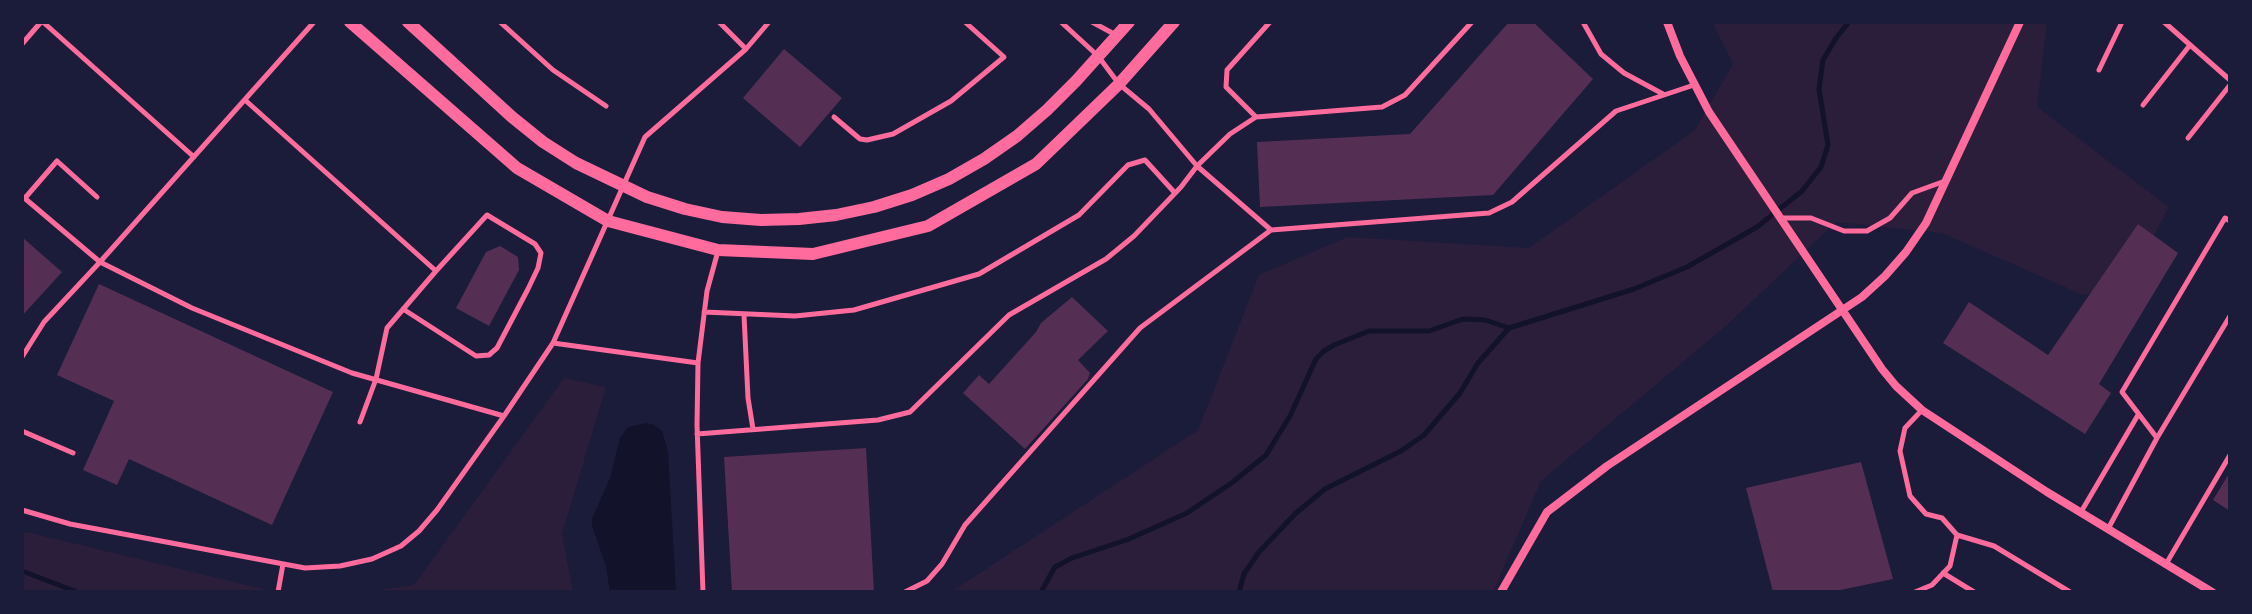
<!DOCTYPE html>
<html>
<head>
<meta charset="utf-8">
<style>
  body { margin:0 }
  #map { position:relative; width:2252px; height:614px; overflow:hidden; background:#1b1b3a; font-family:"DM Sans",sans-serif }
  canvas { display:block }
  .frame { position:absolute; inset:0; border:24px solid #1b1b3a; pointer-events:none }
</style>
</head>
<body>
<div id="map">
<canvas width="2252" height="614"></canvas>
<div class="frame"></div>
</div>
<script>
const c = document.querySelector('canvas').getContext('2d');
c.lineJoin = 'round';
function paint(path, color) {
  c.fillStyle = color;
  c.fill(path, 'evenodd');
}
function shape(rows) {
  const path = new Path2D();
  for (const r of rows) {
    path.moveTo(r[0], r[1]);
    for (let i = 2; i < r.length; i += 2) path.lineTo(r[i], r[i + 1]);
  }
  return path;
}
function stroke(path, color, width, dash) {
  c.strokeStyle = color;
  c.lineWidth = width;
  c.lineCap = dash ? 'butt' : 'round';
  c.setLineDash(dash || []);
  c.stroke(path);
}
paint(shape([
  [1712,22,2047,22,2037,107,2169,207,2128,284,2083,295,1942,233,1836,222,1727,325,1541,481,1493,592,951,592,1198,430,1259,275,1347,237,1529,248,1695,130,1733,64],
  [564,378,606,387,562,534,573,592,362,592,414,585],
  [22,532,31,533,276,592,22,592]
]), '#2a1e3b');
paint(shape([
  [646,423,654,425,662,431,668,452,676,592,610,592,606,566,592,526,592,519,610,478,620,438,628,427]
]), '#12122b');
stroke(shape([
  [22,571,77,592],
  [1041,592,1055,567,1072,558,1129,539,1187,513,1233,482,1266,455,1290,416,1316,359,1324,351,1334,345,1369,331,1429,331,1463,319,1485,320,1509,328],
  [1239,592,1244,574,1259,552,1296,513,1325,489,1401,451,1424,435,1460,393,1478,363,1509,328,1634,289,1687,267,1757,227,1802,191,1821,167,1828,145,1819,89,1823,60,1836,38,1849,22]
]), '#12122b', 5);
paint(shape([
  [1509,22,1533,22,1593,79,1493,195,1260,207,1257,142,1410,134],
  [784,49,842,98,800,147,743,98],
  [2138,224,2178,253,2099,384,2111,393,2085,434,1943,343,1969,302,2048,355],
  [22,237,62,272,22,316],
  [500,246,518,257,519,270,489,326,456,308,486,252],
  [99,284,333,392,272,525,129,459,117,485,83,470,114,401,57,375],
  [1072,297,1108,331,1078,360,1090,373,1088,379,1025,449,963,393,979,375,989,384,1036,332,1041,323],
  [866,448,874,592,732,592,724,457],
  [1861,462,1893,579,1831,592,1773,592,1746,488],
  [2230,472,2230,511,2213,500]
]), '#542f53');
stroke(shape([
  [43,22,194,157],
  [500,22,553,70,606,106],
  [719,22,746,49],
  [1061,22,1098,56,1119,84,1149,109,1197,166,1271,230],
  [1092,22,1116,35],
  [1583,22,1601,54,1624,73,1663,94],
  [2164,22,2230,80],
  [22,44,41,22],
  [2099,70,2122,22],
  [245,100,436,271,387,328,376,379,360,422],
  [2143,105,2190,45],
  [834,117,860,139,867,140,893,134,951,101,1004,57,965,22],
  [1256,117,1226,87,1227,70,1270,22],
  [2188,138,2230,85],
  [22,196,100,262,192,308,352,373,504,416],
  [25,198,57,161,97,197],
  [1780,218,1811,218,1844,231,1867,231,1890,218,1912,193,1945,181],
  [403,309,476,356,489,355,497,348,528,289,538,268,541,253,535,244,487,215,436,271],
  [704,312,795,316,854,310,979,274,1079,215,1128,165,1145,160,1175,193],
  [744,315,748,398,753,429],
  [553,343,698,363],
  [22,357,44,322,100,262,314,22],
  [22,431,73,453],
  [697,434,878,420,910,412,1009,315,1106,259,1134,236,1181,187,1197,166,1230,134,1256,117,1382,107,1405,95,1472,22],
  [2157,438,2122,392,2225,218,2230,221],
  [22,510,70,524,305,568,340,566,372,559,401,546,419,531,437,510,504,416,553,343,645,137,746,49,769,22],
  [2081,512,2138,415],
  [2108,529,2157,438,2230,316],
  [1957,535,1994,546,2070,592],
  [2166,564,2230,455],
  [1943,573,1974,592],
  [278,592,283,564],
  [703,592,697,425,698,363,707,291,718,251],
  [905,592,927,581,942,564,965,525,1140,328,1271,230,1489,213,1512,202,1616,111,1694,85],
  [1915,592,1932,585,1950,566,1957,535,1942,518,1926,514,1910,496,1900,451,1905,428,1922,410]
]), '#ff6b9d', 5);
stroke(shape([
  [1667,22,1680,56,1709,112,1882,369,1896,386,1922,410,2047,492,2212,592],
  [1501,592,1547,512,1607,466,1862,297,1885,276,1906,252,1926,223,2020,22]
]), '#ff6b9d', 8);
stroke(shape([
  [350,22,517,168,608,221,718,250,813,254,928,226,1036,164,1119,84,1174,22],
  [408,22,512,117,543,142,576,163,647,197,685,209,722,217,761,220,799,219,836,215,874,207,912,195,949,179,984,159,1017,136,1047,110,1076,81,1129,22]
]), '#ff6b9d', 12);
</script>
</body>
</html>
